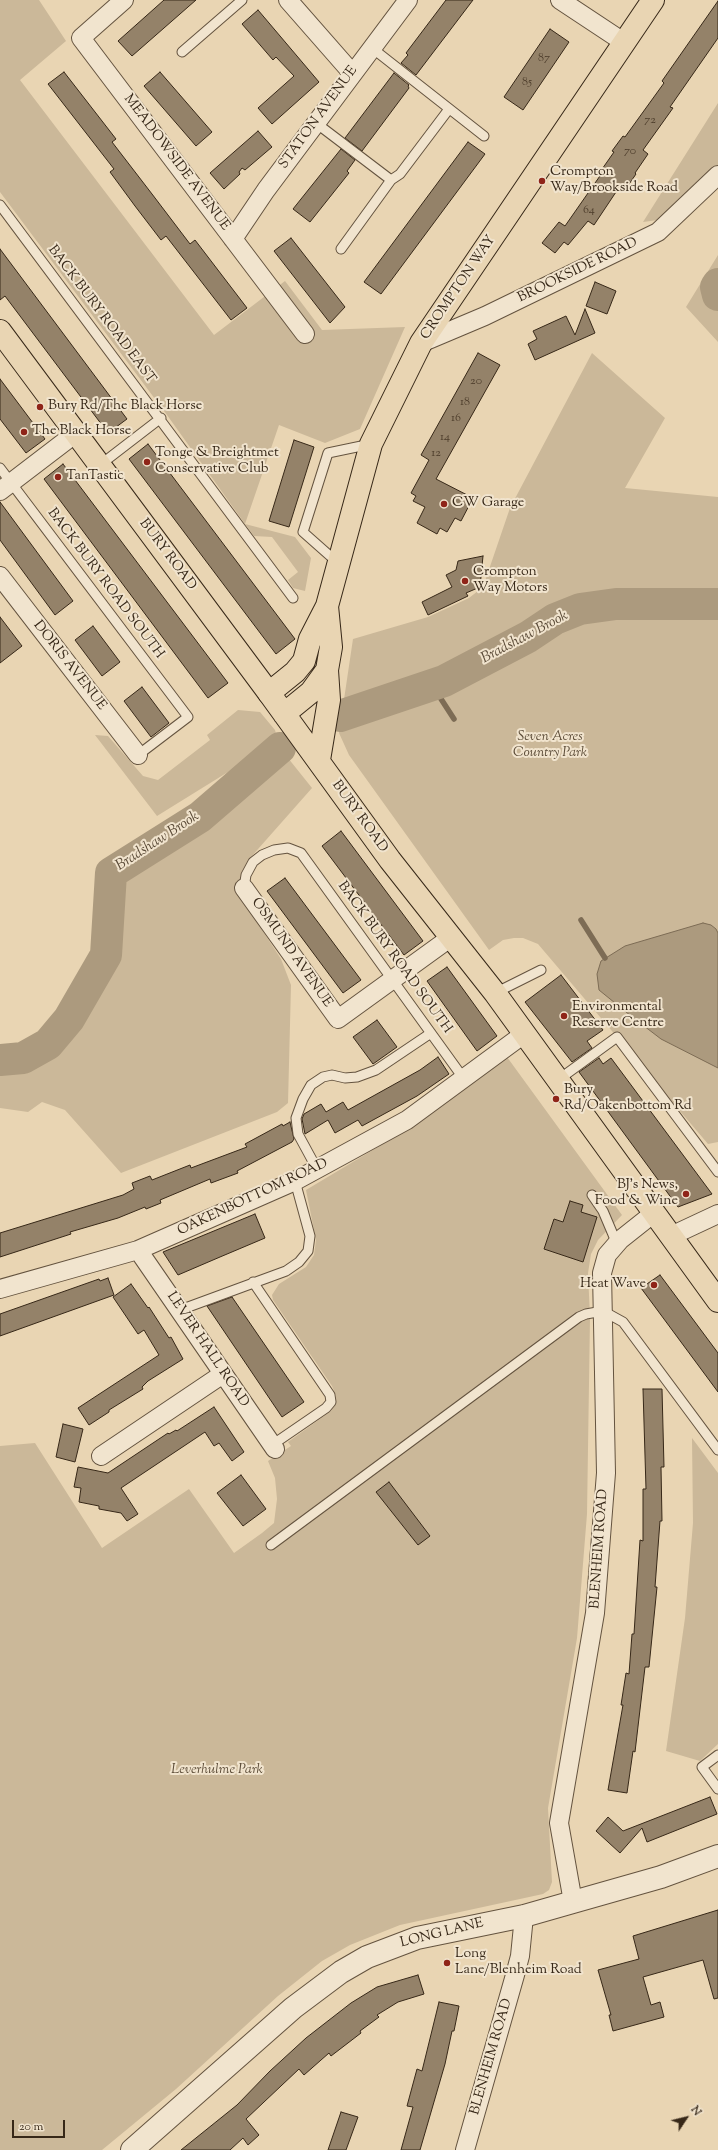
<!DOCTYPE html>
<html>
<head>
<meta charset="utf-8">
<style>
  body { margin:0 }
  #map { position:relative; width:718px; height:2150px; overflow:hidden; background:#e9d5b3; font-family:"Sorts Mill Goudy",serif }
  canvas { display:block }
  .north { position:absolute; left:666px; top:2098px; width:40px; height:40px; -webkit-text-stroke:3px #f1e4ce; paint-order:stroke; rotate:55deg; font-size:11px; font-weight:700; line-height:16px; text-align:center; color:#372818 }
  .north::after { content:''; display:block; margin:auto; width:14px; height:18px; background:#372818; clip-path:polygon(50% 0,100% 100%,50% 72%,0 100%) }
  .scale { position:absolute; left:12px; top:2120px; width:53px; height:18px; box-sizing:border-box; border:2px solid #372818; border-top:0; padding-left:5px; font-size:12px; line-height:14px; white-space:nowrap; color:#372818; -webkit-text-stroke:3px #f1e4ce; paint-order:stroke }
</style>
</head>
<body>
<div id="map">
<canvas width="718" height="2150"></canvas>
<div class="north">N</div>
<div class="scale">20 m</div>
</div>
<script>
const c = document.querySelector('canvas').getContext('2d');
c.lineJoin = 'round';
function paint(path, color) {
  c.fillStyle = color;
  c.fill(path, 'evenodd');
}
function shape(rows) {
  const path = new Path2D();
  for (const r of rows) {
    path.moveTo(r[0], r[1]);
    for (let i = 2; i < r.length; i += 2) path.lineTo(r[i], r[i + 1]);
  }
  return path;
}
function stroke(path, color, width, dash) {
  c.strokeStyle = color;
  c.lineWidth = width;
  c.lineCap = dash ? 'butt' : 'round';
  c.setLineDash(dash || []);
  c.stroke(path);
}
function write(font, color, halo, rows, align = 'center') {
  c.font = font + ' "Sorts Mill Goudy",serif';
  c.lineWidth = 4;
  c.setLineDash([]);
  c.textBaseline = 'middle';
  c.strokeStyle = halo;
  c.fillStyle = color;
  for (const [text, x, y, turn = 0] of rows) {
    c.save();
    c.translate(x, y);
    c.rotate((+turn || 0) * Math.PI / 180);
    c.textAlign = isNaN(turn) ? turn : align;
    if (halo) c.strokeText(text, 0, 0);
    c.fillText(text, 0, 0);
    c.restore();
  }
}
paint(shape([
  [0,0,39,0,66,41,20,80,214,335,285,281,322,330,405,327,360,429,325,443,279,425,245,524,295,537,311,558,305,591,293,588,288,580,298,572,272,537,254,536,245,524,167,415,0,192],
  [718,103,718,174,673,218,643,222],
  [718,255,718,342,686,307],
  [592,353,665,418,625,488,718,497,718,1142,708,1144,538,944,523,938,514,938,503,940,489,950,349,755,339,733,353,639,428,617,469,598,483,587,510,508],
  [238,710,260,712,275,730,278,741,157,816,95,735,108,736,143,776,158,780,210,740,207,735],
  [280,748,312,788,251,857,241,873,238,893,281,959,291,985,288,1103,277,1112,121,1173,65,1110,42,1102,28,1112,0,1108,0,1060,23,1058,48,1044,69,1019,106,955,111,873,200,817],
  [507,1057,622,1215,598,1240,591,1254,588,1273,590,1317,587,1514,577,1638,548,1808,552,1882,549,1890,543,1894,400,1925,350,1945,322,1961,278,1996,176,2089,102,2150,0,2150,0,1446,35,1443,102,1548,189,1489,234,1553,262,1533,274,1523,277,1499,275,1478,268,1461,291,1446,288,1442,331,1411,335,1405,336,1396,332,1386,273,1300,272,1295,279,1284,306,1267,314,1255,316,1240,306,1190,418,1123],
  [692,1438,718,1473,718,1744,700,1761,666,1751,685,1618,693,1523]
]), '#cbb899');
const water = shape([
  [703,923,711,925,716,929,718,933,718,1068,661,1039,631,1016,599,990,597,974,601,961,625,946,703,923]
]);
paint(water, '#ac9a7e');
stroke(water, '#7d6c55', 1);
stroke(shape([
  [432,685,454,719],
  [581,920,605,958]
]), '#7d6c55', 5.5);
stroke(shape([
  [718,284,716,287,718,295],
  [340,716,444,681,528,637,555,619,580,609,616,604,718,604],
  [0,1060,23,1058,48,1044,69,1019,106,955,111,873,200,817,280,748]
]), '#ac9a7e', 32);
const building = shape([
  [164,0,196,0,132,56,118,41,164,0],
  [446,0,473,0,416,75,401,63,408,55,406,53,446,0],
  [718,1,718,38,670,107,673,108,643,150,648,154,635,173,636,174,625,190,620,186,594,225,588,221,568,245,564,242,555,253,542,243,559,222,565,226,602,173,600,172,614,152,612,151,623,136,625,137,664,83,662,81,718,1],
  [258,10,319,82,272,124,258,108,294,76,276,57,273,60,242,24,258,10],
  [550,29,569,42,523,110,504,97,550,29],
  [64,72,116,139,112,142,152,194,190,244,195,240,247,308,231,320,166,236,161,240,135,206,110,172,114,169,48,84,64,72],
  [160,72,212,132,196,146,144,86,160,72],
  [394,73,409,85,408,86,409,88,362,151,345,138,394,73],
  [258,131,272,147,245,170,242,168,239,172,240,174,224,189,210,173,258,131],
  [468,142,485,154,381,294,364,282,468,142],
  [341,149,355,160,347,171,349,173,310,222,293,209,341,149],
  [291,238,345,307,330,323,274,251,291,238],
  [0,249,127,419,108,433,5,296,0,300,0,249],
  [595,282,616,291,607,314,586,306,595,282],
  [585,309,595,333,535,360,528,344,537,339,533,331,566,316,575,335,585,309],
  [478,353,500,365,436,479,473,498,461,521,455,518,447,532,440,528,437,534,417,523,425,507,413,501,416,496,411,493,429,460,421,455,478,353],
  [0,379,45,439,26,453,0,419,0,379],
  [294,440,314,447,289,527,269,521,294,440],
  [148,444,295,639,276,654,129,459,148,444],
  [63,464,228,683,208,698,44,479,63,464],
  [0,502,73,601,55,615,0,540,0,502],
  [483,556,480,587,466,593,468,596,428,615,422,602,452,587,446,575,456,570,458,561,483,556],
  [0,617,22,646,0,663,0,617],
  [93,626,120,662,102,676,75,640,93,626],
  [142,687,169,723,151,737,124,701,142,687],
  [341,831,423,941,404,955,322,846,341,831],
  [285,878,361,980,343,993,267,891,285,878],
  [447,967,497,1036,477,1051,427,981,447,967],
  [561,975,603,1030,587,1041,592,1048,572,1062,525,1002,561,975],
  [377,1020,397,1047,373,1064,353,1037,377,1020],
  [438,1057,449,1074,417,1096,362,1126,358,1120,335,1133,328,1120,305,1134,302,1119,304,1114,321,1104,326,1112,343,1102,348,1110,420,1070,438,1057],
  [599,1058,603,1064,611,1058,712,1194,678,1207,579,1072,599,1058],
  [290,1122,294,1139,292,1142,237,1171,238,1173,211,1183,210,1179,160,1200,161,1203,146,1209,145,1207,118,1218,70,1232,71,1234,0,1257,0,1233,123,1195,134,1189,132,1183,150,1176,152,1180,190,1165,191,1168,247,1147,245,1144,282,1124,283,1126,290,1122],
  [570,1201,583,1205,581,1212,597,1217,583,1262,544,1249,554,1219,563,1222,570,1201],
  [255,1214,265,1238,220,1257,178,1275,163,1252,255,1214],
  [660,1275,718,1353,718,1392,641,1288,660,1275],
  [108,1278,114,1295,0,1336,0,1314,99,1279,100,1281,108,1278],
  [131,1284,148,1308,149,1307,169,1338,171,1337,183,1359,148,1381,142,1387,143,1389,109,1410,109,1412,89,1425,78,1408,159,1355,144,1330,138,1334,113,1297,131,1284],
  [232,1297,304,1402,282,1417,207,1306,232,1297],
  [643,1389,662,1389,664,1467,661,1467,662,1521,660,1521,655,1587,657,1587,649,1667,645,1667,635,1752,633,1751,627,1793,608,1790,623,1705,621,1705,626,1673,629,1674,632,1634,634,1634,640,1540,643,1541,643,1489,646,1489,643,1389],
  [214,1407,244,1452,232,1461,219,1443,214,1446,205,1432,121,1488,138,1514,127,1521,121,1513,99,1509,99,1506,79,1502,81,1488,74,1487,78,1467,108,1473,168,1433,169,1434,176,1430,177,1431,214,1407],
  [63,1424,83,1429,75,1462,56,1457,63,1424],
  [241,1475,266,1509,243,1526,217,1493,241,1475],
  [389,1482,430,1536,418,1545,376,1492,389,1482],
  [710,1797,717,1814,647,1842,642,1828,620,1853,596,1831,608,1817,623,1831,710,1797],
  [718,1910,718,1998,714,1999,703,1960,643,1977,651,2005,660,2002,664,2017,613,2031,609,2015,611,2015,598,1970,639,1959,633,1936,718,1910],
  [418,1975,424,1994,398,2002,377,2015,379,2017,360,2031,361,2033,331,2056,329,2053,304,2075,299,2069,246,2119,259,2135,248,2145,243,2138,230,2150,181,2150,237,2105,270,2071,306,2038,351,2003,377,1987,418,1975],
  [439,2002,459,2006,454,2031,452,2031,445,2064,420,2150,401,2150,413,2107,407,2106,417,2069,422,2071,439,2002],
  [341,2112,358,2117,346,2150,328,2150,341,2112]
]);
paint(building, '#948269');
stroke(building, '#372818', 1);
const service = shape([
  [372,48,484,136],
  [182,52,242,0],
  [316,123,391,180],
  [0,205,293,598],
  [341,249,391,180,400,174,449,109],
  [100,465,161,418],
  [0,468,188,717,138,755],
  [338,563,303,532,328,453,371,444],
  [244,888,246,875,253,862,262,855,274,850,288,848,301,853,464,1079],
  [495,993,541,970],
  [558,1080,617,1037,718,1172],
  [317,1169,298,1134,296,1118,303,1099,311,1085,323,1077,332,1075,345,1078,357,1077,376,1070,431,1033],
  [592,1195,603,1211,617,1244],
  [253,1282,330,1395,331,1402,326,1408,272,1445],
  [180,1310,286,1271,299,1262,308,1251,310,1236,295,1181],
  [271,1545,579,1317,586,1314,603,1311,623,1322,718,1450],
  [718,1755,702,1767,718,1789]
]);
const minor = shape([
  [124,0,81,38,305,334],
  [288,0,352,73],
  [560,0,625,43],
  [233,239,266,190,408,0],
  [421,343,485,316,658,232,718,175],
  [0,491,76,433],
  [0,576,138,755],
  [244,888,338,1019,450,938],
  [671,1236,718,1214],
  [138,1250,275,1449],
  [0,1289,138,1250,295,1181,407,1120,524,1034],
  [101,1456,223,1374],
  [573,1902,559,1823,595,1613,606,1473,602,1273,607,1255,620,1240,654,1213],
  [465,2150,515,1975,520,1956,524,1916]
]);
const tertiary = shape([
  [132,2150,293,2008,341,1972,367,1957,417,1938,524,1916,573,1902,661,1877,718,1856]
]);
const primary = shape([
  [0,331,269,693]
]);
const trunk = shape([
  [653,0,421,343,371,444,327,606,310,639,304,661,295,672,269,693,390,860,495,993,718,1301],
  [284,714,311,692,327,670],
  [319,760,329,700,327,670,331,647,327,606]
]);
stroke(service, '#64533f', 11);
stroke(minor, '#64533f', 20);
stroke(tertiary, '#64533f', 24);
stroke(primary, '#372818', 24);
stroke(trunk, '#372818', 24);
stroke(service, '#f1e4ce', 9);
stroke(minor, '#f1e4ce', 18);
stroke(tertiary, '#f1e4ce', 22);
stroke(primary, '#e9d5b3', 22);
stroke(trunk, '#e9d5b3', 22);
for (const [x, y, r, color] of [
  [542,181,4,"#8f2418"],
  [40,407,4,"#8f2418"],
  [24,432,4,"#8f2418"],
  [147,462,4,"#8f2418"],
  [58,477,4,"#8f2418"],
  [444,504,4,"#8f2418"],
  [465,581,4,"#8f2418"],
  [564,1016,4,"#8f2418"],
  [556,1099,4,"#8f2418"],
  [686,1194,4,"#8f2418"],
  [654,1285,4,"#8f2418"],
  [447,1963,4,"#8f2418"]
]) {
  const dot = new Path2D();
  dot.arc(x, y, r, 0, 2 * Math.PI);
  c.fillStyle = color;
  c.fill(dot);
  stroke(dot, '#f1e4ce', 1.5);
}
write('12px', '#4e3e2c', null, [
  ["87",544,59],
  ["85",527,83],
  ["72",650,121],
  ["70",630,152],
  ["64",589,211],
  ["20",476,382],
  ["18",465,403],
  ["16",456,419],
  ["14",445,438],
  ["12",436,454]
]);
write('14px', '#372818', '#f1e4ce', [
  ["STATON AVENUE",319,118,-54],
  ["MEADOWSIDE AVENUE",176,163,53],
  ["BROOKSIDE ROAD",578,271,-26],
  ["CROMPTON WAY",459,288,-56],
  ["BACK BURY ROAD EAST",101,315,53],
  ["BURY ROAD",167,555,53],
  ["BACK BURY ROAD SOUTH",105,584,53],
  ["DORIS AVENUE",69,666,52],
  ["BURY ROAD",359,817,54],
  ["OSMUND AVENUE",291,953,55],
  ["BACK BURY ROAD SOUTH",394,958,54],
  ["OAKENBOTTOM ROAD",253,1198,-25],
  ["LEVER HALL ROAD",207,1350,56],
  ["BLENHEIM ROAD",600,1549,-86],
  ["LONG LANE",442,1934,-14],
  ["BLENHEIM ROAD",492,2057,-74]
]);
write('14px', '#372818', '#f1e4ce', [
  ["Crompton",550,173],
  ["Way/Brookside Road",550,189],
  ["Bury Rd/The Black Horse",48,407],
  ["The Black Horse",32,432],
  ["Tonge & Breightmet",155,454],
  ["Conservative Club",155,470],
  ["TanTastic",66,477],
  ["CW Garage",452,504],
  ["Crompton",473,573],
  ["Way Motors",473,589],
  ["Environmental",572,1008],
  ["Reserve Centre",572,1024],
  ["Bury",564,1091],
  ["Rd/Oakenbottom Rd",564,1107],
  ["BJ's News,",678,1186,"right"],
  ["Food & Wine",678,1202,"right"],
  ["Heat Wave",646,1285,"right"],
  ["Long",455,1955],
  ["Lane/Blenheim Road",455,1971]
], 'left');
write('italic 14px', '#5c4c38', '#f1e4ce', [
  ["Seven Acres",550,738],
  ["Country Park",550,754],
  ["Leverhulme Park",217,1771]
]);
write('italic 15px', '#5a4a37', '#f1e4ce', [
  ["Bradshaw Brook",525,638,-28],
  ["Bradshaw Brook",158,842,-33]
]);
</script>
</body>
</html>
